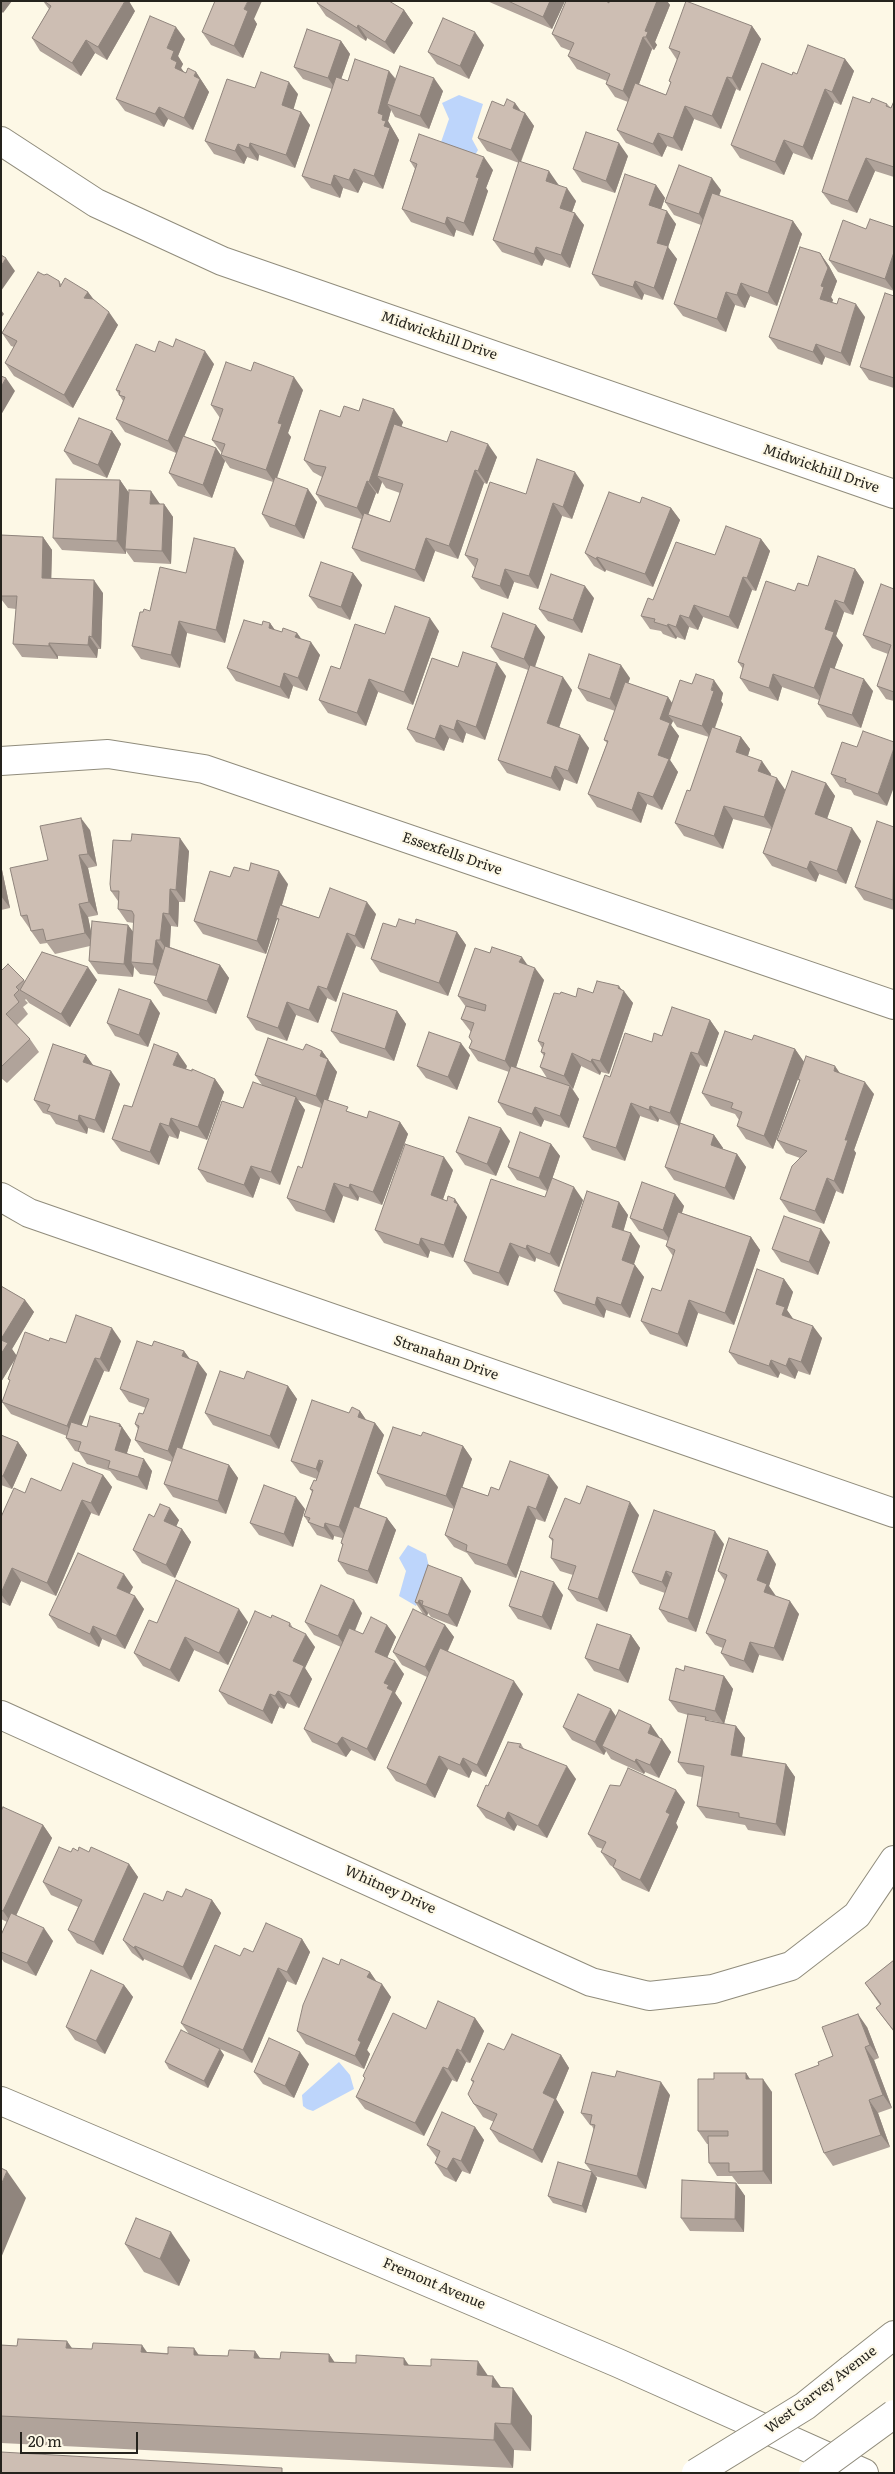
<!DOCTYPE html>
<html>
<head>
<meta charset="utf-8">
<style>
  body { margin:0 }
  #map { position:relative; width:895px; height:2474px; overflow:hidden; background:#fdf8e6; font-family:Literata,serif }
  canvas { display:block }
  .frame { position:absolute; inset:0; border:2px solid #25231d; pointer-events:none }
  .scale { position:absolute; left:20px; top:2432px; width:118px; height:22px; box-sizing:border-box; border:2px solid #25231d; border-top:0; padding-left:6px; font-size:15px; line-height:18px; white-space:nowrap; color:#25231d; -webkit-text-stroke:4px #fdf8e6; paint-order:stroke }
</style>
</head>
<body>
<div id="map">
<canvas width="895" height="2474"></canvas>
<div class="frame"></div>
<div class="scale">20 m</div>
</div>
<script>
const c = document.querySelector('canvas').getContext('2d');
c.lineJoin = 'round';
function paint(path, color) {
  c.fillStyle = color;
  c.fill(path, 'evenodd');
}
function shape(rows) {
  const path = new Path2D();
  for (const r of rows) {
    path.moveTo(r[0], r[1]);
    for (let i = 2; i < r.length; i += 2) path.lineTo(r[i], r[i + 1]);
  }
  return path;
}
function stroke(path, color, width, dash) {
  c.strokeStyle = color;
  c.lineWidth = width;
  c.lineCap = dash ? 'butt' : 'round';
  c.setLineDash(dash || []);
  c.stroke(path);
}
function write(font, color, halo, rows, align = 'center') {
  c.font = font + ' Literata,serif';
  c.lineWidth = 4.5;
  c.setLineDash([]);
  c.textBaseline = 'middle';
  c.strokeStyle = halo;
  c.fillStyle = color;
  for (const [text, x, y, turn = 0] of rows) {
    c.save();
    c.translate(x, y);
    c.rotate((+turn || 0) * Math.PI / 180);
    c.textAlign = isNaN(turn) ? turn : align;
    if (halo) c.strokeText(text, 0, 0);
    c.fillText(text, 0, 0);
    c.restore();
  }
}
paint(shape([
  [459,95,483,104,472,139,478,150,474,157,440,145,449,119,442,103],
  [408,1545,426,1554,430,1571,416,1606,399,1596,406,1571,399,1558],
  [339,2062,350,2075,354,2089,313,2111,307,2109,303,2106,302,2095]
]), '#bdd5fb');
const minor = shape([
  [1,141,96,203,222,261,894,494],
  [1,761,108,754,204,769,894,1005],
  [1,1197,29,1213,894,1513],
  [1,1715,591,1982,649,1996,713,1989,791,1966,857,1915,894,1860]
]);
const secondary = shape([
  [1,2101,618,2363,864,2473]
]);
const primary = shape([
  [851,2369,894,2335]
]);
stroke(minor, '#908c7c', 30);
stroke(secondary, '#908c7c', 30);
stroke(primary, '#908c7c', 30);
stroke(minor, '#fff', 28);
stroke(secondary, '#fff', 28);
stroke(primary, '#fff', 28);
const primaryBridge = shape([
  [696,2473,805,2406,851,2369],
  [813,2473,894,2414]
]);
stroke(primaryBridge, '#908c7c', 30, []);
stroke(primaryBridge, '#fff', 28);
paint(shape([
  [43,1,135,11,107,60,95,53,81,76,40,51,32,38,49,9],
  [487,1,565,1,552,29],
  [566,1,667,1,670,5,655,42,657,45,654,50,652,49,639,84,666,95,671,83,669,81,677,60,669,48,752,26,761,39,740,91,736,89,721,129,694,119,682,151,667,146,662,157,626,143,617,130,628,102,615,97,606,84,607,81,577,69,568,56,571,51,561,47,552,34],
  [317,3,404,10,413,23,394,54,367,38,366,41,326,16],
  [254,19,257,24,243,58,211,45,202,32],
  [185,39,178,56,183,64,181,68,184,72,186,73,196,72,209,92,193,130,168,119,164,127,125,111,116,99],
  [341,41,350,54,341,79,348,81,389,71,396,79,443,91,429,129,395,117,391,110,388,121,399,140,383,189,363,182,358,193,343,188,340,198,311,188,302,176,332,89,303,79,294,67],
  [484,45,469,79,437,64,428,52],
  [845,59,854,71,841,105,834,102,812,160,793,153,784,175,740,158,731,145,792,75,797,74],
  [255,88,298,94,293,109,310,125,295,168,259,155,258,161,247,157,244,164,214,154,205,141],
  [894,101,894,177,875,171,857,213,831,204,822,192,870,103,887,104,891,108],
  [515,103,521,111,525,113,534,126,521,162,558,184,576,201,572,212,584,225,570,268,545,259,542,266,502,252,493,240,519,163,487,151,478,138,504,106],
  [628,156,615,193,582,182,573,169],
  [410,161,493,170,486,188,488,191,473,236,456,230,454,237,411,222,402,209,415,169],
  [656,185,665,198,661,209,676,224,668,247,677,259,663,300,644,294,642,300,600,286,592,274],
  [721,190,719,196,793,221,802,234,777,306,750,296,745,308,735,305,726,332,683,316,674,304,701,225,674,215,665,202],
  [894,227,894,291,838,272,829,260,866,229],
  [820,253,829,266,837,281,831,297,833,300,832,302,865,317,850,366,825,357,822,365,778,349,769,337],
  [44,275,59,281,61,284,88,292,94,300,118,325,73,408,14,376,5,363,14,347,11,346,2,333],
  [894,296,894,388,869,380,860,367],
  [155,352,214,364,184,436,216,448,225,461,212,498,178,486,169,473,176,453,125,432,116,419,123,401,116,390],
  [303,390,288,433,291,437,277,478,317,502,304,539,270,527,262,514,273,482,230,468,221,455,222,453,221,452,212,440,220,418,211,405],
  [340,417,403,422,401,427,447,442,497,457,487,484,484,483,458,559,435,551,424,582,361,561,352,548,361,519,325,507,316,494,322,477,313,472,304,460],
  [382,482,386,488,400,493,390,522,368,514,376,493,378,494],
  [112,431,121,444,107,478,73,464,64,451],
  [120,480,129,493,160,504,164,504,173,517,171,564,134,562,126,551,126,554,62,550,53,538],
  [584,485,572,519,562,516,538,589,514,582,508,599,481,589,472,577,475,568,465,555,526,494],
  [640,503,671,508,680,520,653,587,606,570,605,572,594,566,585,553],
  [1,535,43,537,52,550,51,579,103,593,101,649,98,649,97,658,58,656,58,659,22,657,13,644,16,609,8,608,1,599],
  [761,539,770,551,756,591,752,590,738,629,703,617,698,630,689,627,685,640,677,637,676,639,663,634,661,631,650,629,641,616,653,600,715,555],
  [244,561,225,643,187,633,180,668,141,659,132,646,143,612,150,611,186,573],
  [855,569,864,582,853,615,844,612,836,636,843,645,834,669,873,691,861,728,827,717,818,704,819,700,782,687,778,701,749,691,740,678,743,669,738,662,795,591],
  [353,573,362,585,350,620,318,608,309,596],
  [894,589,894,701,886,699,877,686,888,654,872,648,863,635],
  [594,598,582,633,548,621,539,609],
  [270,623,275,630,282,632,297,633,301,639,320,655,307,691,293,686,289,699,236,681,227,668,262,625],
  [536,625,545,637,535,667,572,690,559,728,589,748,577,784,564,779,560,791,507,773,498,760,528,670,500,660,491,647],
  [439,631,413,705,378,692,366,726,328,713,319,700,340,669,385,634],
  [458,667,506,676,485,740,466,733,463,743,449,738,444,751,416,742,407,729],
  [630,678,628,683,668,697,672,704,692,684,723,693,721,701,723,704,715,728,741,737,750,749,748,756,771,774,770,776,785,790,826,783,835,796,827,819,861,841,846,884,819,874,816,882,772,866,763,853,771,829,733,819,723,849,684,836,675,823,690,791,709,737,677,727,673,721,671,725,679,736,670,760,678,772,662,810,647,804,641,823,597,807,588,794,607,743,604,740,615,711,587,701,578,688],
  [857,747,887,806,854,795,851,790,840,787,831,774],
  [894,827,894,910,864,900,855,887],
  [90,830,97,866,88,868,98,915,88,917,91,933,128,925,133,932,134,923,127,922,118,909,118,901,111,891,189,851,185,902,179,902,178,927,171,926,170,947,220,965,229,978,216,1014,163,996,154,983,156,976,140,974,134,967,133,977,98,974,89,961,90,946,55,954,47,943,40,944,31,931,30,929,21,916,48,860],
  [1,865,10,908,1,910],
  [230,877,288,884,282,905,319,918,376,914,364,949,356,946,336,1002,327,998,318,1023,296,1015,287,1041,256,1030,247,1017,278,921,277,919,266,954,203,934,194,921],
  [415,924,457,932,466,945,448,996,380,972,371,959,396,927],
  [527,965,544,980,516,1067,547,1078,540,1067,544,1056,541,1052,542,1048,538,1041,560,994,576,997,621,989,633,1003,609,1074,601,1072,600,1075,581,1066,573,1089,572,1088,579,1099,569,1128,544,1120,541,1127,507,1115,498,1102,509,1072,478,1061,469,1048,472,1041,471,1032,461,1019,466,1007,458,996],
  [1,971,24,980,25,981,97,980,70,1027,29,1003,26,999,25,1000,28,1003,23,1007,28,1014,17,1025,30,1039,39,1052,7,1083,1,1078],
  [397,1011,406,1024,394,1061,340,1043,331,1031],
  [160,1013,148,1047,115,1036,107,1023],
  [710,1020,719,1033,707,1067,700,1065,680,1123,714,1135,723,1148,722,1149,737,1154,746,1167,734,1200,674,1180,665,1167,679,1126,659,1119,658,1122,640,1116,625,1161,592,1150,583,1137,652,1042,662,1036],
  [752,1040,795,1049,804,1062,839,1073,874,1094,854,1150,856,1153,843,1194,836,1191,824,1224,789,1212,780,1199,800,1158,786,1153,777,1140,799,1081,798,1079,773,1149,746,1139,737,1126,739,1120,735,1114,711,1106,702,1093],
  [303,1050,322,1051,337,1072,328,1101,351,1113,367,1118,400,1122,408,1134,382,1205,359,1197,358,1201,343,1196,334,1223,296,1211,287,1198,302,1168,321,1108,298,1100,305,1110,280,1185,260,1178,253,1198,207,1182,198,1169,243,1108,262,1085,255,1075],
  [86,1055,93,1065,120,1084,104,1133,88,1128,87,1134,56,1124,50,1115,43,1113,34,1100],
  [470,1055,457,1090,426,1078,417,1066],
  [187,1066,186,1069,215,1079,224,1092,207,1140,180,1131,178,1139,169,1136,159,1165,121,1151,112,1139,132,1107],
  [510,1141,496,1176,465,1165,456,1152],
  [551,1144,560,1156,552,1179,583,1200,559,1267,536,1258,535,1262,519,1256,508,1286,473,1274,464,1261,545,1197,547,1191,517,1180,508,1167],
  [453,1170,443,1199,464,1212,467,1217,453,1258,430,1251,428,1258,384,1243,375,1230],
  [675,1194,684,1206,682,1213,751,1237,760,1250,734,1325,698,1313,687,1347,650,1334,641,1321,661,1291,673,1256,666,1246,668,1241,639,1231,630,1218],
  [619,1202,628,1215,623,1231,640,1246,634,1264,644,1277,630,1318,606,1310,604,1318,563,1304,554,1291],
  [830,1242,818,1275,781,1262,772,1249],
  [784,1279,793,1292,787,1310,793,1319,822,1338,810,1375,798,1371,795,1379,780,1373,778,1378,738,1364,729,1352],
  [1,1286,25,1300,34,1312,12,1349,16,1356,49,1341,66,1343,121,1341,109,1372,104,1371,81,1425,87,1427,120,1424,131,1440,127,1453,152,1471,147,1490,117,1480,110,1471,87,1464,79,1452,75,1451,66,1438,67,1436,11,1414,2,1402,10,1381,8,1379,15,1359,1,1382],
  [152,1346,184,1351,189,1359,207,1374,182,1449,229,1465,238,1478,226,1514,173,1497,164,1484,172,1462,144,1452,135,1440,138,1429,135,1424,143,1414,146,1408,129,1402,120,1389],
  [244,1379,288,1386,297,1399,279,1449,213,1425,205,1413],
  [360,1411,366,1420,375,1423,384,1435,359,1508,387,1518,396,1530,377,1584,347,1574,338,1561,343,1546,341,1543,342,1538,334,1536,333,1540,317,1535,304,1516,312,1492,310,1489,317,1479,300,1473,291,1461,349,1413],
  [1,1435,18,1442,27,1455,12,1489,1,1485],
  [421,1436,463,1446,472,1459,462,1487,488,1496,499,1490,558,1487,545,1522,536,1519,516,1578,475,1564,467,1553,454,1547,445,1535,454,1509,386,1486,377,1473],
  [103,1475,112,1487,99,1516,91,1513,56,1596,21,1581,10,1606,1,1602,1,1517,25,1493,61,1491],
  [580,1504,639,1515,607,1612,577,1601,568,1589,573,1575,560,1571,551,1558,553,1542,549,1537],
  [305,1509,293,1547,259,1535,250,1523],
  [154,1517,179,1520,176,1526,182,1529,191,1542,175,1578,142,1563,133,1550],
  [724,1544,696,1632,668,1622,659,1609,665,1593,640,1584,632,1572],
  [776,1564,769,1586,775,1596,799,1614,783,1661,759,1655,753,1673,730,1666,721,1653,723,1648,715,1645,706,1633,725,1581,718,1571],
  [428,1565,471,1591,457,1627,431,1617,428,1613,427,1616,445,1625,454,1637,448,1651,523,1694,486,1777,472,1771,469,1778,448,1769,435,1798,396,1781,387,1768,427,1677,402,1665,393,1652,423,1614,415,1602],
  [133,1587,129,1594,144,1609,125,1649,102,1639,99,1647,58,1628,49,1615],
  [563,1595,551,1630,518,1619,509,1606],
  [362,1613,355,1631,363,1634,387,1625,396,1637,387,1658,404,1674,395,1693,402,1703,375,1761,351,1750,346,1757,312,1742,304,1729,341,1647,314,1635,305,1622],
  [271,1618,290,1623,293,1628,315,1647,305,1668,312,1679,299,1708,287,1703,284,1709,279,1707,272,1724,228,1704,219,1691],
  [248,1622,228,1665,194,1650,179,1682,143,1666,134,1653,157,1623],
  [631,1635,640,1648,628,1683,594,1671,585,1658],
  [684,1671,724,1676,733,1689,724,1724,736,1726,745,1738,742,1757,786,1764,795,1777,785,1836,748,1830,745,1825,706,1818,697,1806,702,1777,687,1774,678,1762,688,1715,678,1712,669,1700],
  [708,1720,723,1723,709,1721],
  [616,1717,660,1738,671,1752,659,1778,645,1772,644,1774,611,1759,606,1751,604,1755,572,1740,563,1727],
  [521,1744,524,1749,576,1779,547,1838,517,1825,514,1831,486,1818,477,1806,488,1786],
  [685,1802,676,1823,678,1827,649,1892,622,1880,613,1867,610,1865,601,1852,603,1849,597,1847,588,1834],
  [1,1811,43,1825,52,1838,16,1916,53,1941,36,1976,4,1962,1,1958,1,1935,7,1922,1,1919],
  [78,1851,89,1852,129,1864,138,1877,103,1955,77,1943,68,1930,78,1907,51,1895,43,1882,71,1852],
  [182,1897,212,1900,221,1913,191,1980,144,1959,143,1961,132,1953,123,1940,163,1901],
  [302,1939,310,1952,296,1985,287,1981,252,2063,213,2046,224,2055,208,2088,169,2069,165,2062,189,2034,181,2023,240,1956,253,1952],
  [894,1960,894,2032,876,2008,880,2005,865,1983],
  [339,1965,370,1972,376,1981,391,1997,367,2050,370,2054,364,2069,306,2044,297,2031],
  [124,1985,133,1997,105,2054,75,2040,66,2027],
  [475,2018,484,2031,470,2063,466,2062,457,2082,452,2080,424,2136,365,2109,356,2097,365,2079,363,2076,426,2029],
  [867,2027,879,2058,874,2060,892,2108,878,2113,890,2147,833,2166,824,2153,819,2065,833,2056],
  [504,2050,561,2055,569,2068,556,2099,564,2112,542,2163,499,2142,490,2129,494,2122,483,2117,474,2104,473,2083,471,2080],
  [309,2064,294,2098,263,2084,254,2072],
  [746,2073,750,2079,772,2092,772,2184,738,2184,732,2176,717,2176,709,2163,708,2144,707,2144,698,2131,714,2079],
  [670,2095,646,2189,595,2176,597,2178,586,2213,553,2203,548,2196,591,2171,585,2163,594,2130,592,2126,590,2125,581,2113],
  [475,2127,484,2140,470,2174,462,2171,456,2182,444,2176,435,2163,437,2158,427,2145],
  [736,2183,745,2196,744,2232,690,2231,681,2218],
  [125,2244,190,2260,179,2286,144,2272],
  [1,2345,228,2356,255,2351,260,2358,280,2359,329,2354,334,2362,409,2365,488,2376,532,2416,531,2451,514,2450,513,2468,1,2443]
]), '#b0a39a');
paint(shape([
  [1,1,12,1,3,13,1,11],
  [125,1,129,1,135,11,107,60,98,47],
  [248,1,262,1,254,19,257,24,243,58,234,46,244,9],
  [550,1,565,1,552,29,543,17],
  [657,1,667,1,670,5,655,42,657,45,654,50,646,37,645,31],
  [404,10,413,23,394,54,385,42],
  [358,25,367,38,366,41,357,28],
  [752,26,761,39,740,91,732,78],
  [176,27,185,39,178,56,183,64,181,68,186,75,175,68,171,59,167,48],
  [475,32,484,45,469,79,460,66],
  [643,37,652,49,632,103,623,91],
  [86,40,95,53,81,76,72,63],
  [341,41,350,54,337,91,328,78],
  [845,59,854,71,841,105,832,92],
  [389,71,398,83,387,104,391,110,388,121,399,140,383,189,374,176,384,126,378,113],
  [196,72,209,92,193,130,184,118],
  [727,77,736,89,721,129,712,116],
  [434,78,443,91,429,129,420,116],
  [289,82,298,94,291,118,282,105],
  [825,89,834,102,812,160,803,147],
  [515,103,524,116,513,108],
  [685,106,694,119,682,151,673,138],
  [159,107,168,119,164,127,155,114],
  [301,112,310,125,295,168,286,155],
  [525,113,534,126,520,163,511,150],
  [658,133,667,146,662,157,653,144],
  [784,140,793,153,784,175,775,162],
  [250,143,259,155,258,161,249,148],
  [619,143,628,156,615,193,606,181],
  [238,144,247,157,244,164,235,151],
  [484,157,493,170,486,188,488,191,473,236,464,223,476,177],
  [866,158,875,171,857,213,848,201],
  [354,169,363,182,358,193,349,180],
  [549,171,558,184,555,193,546,181],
  [334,175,343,188,340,198,331,185],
  [712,178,721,190,708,227,699,214],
  [656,185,665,198,658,218,649,205],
  [567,188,576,201,569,220,560,208],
  [667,211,676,224,668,247,677,259,663,300,654,288,657,243],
  [575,213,584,225,570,268,561,255],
  [447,217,456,230,454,237,445,224],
  [793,221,802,234,777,306,768,293],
  [536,247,545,259,542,266,534,254],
  [894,252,894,291,885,279],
  [820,253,829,266,837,281,831,297,833,300,829,311,820,299,821,286],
  [6,258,15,271,1,291,1,266],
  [635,281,644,294,642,300,633,287],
  [741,283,750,296,745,308,737,295],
  [88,292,97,304,84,298],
  [726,292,735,305,726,332,717,319],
  [856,304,865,317,850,366,841,353],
  [1,310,4,314,1,318],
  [109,312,118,325,73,408,64,395],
  [816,344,825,357,822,365,813,352],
  [205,351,214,364,177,454,168,441],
  [294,377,303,390,288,433,291,437,275,483,266,470,278,423],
  [6,378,15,391,1,415,1,387],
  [394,409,403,422,384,478,377,476,382,482,378,494,369,482],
  [112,431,121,444,107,478,98,465],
  [488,444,497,457,487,484,478,471],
  [216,448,225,461,212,498,203,485],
  [475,470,484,483,458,559,449,546],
  [575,472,584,485,572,519,563,507],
  [120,480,129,493,125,549,126,551,126,554,117,541],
  [367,481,376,493,366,521,357,508],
  [308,489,317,502,304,539,295,526],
  [151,491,160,504,159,517,150,504],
  [553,503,562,516,538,589,529,576],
  [164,504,173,517,171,564,162,551],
  [671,508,680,520,653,587,645,574],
  [43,537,52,550,51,591,42,578],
  [426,538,435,551,424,582,415,570],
  [761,539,770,551,756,591,747,578],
  [235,548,244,561,225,643,216,630],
  [597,557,606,570,605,572,596,559],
  [505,569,514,582,508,599,500,586],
  [855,569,864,582,853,615,844,603],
  [353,573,362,585,350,620,341,607],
  [743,577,752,590,738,629,729,617],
  [94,580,103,593,101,649,92,637],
  [585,586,594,598,582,633,573,620],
  [835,600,844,612,836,636,843,645,823,701,814,688,825,629],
  [694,605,703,617,698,630,689,618],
  [680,615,689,627,685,640,676,627],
  [430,618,439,631,413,705,404,692],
  [179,621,187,633,180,668,171,655],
  [270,623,279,636,269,628],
  [668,624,677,637,676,639,667,626],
  [536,625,545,637,533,672,524,659],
  [297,633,306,645,295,637],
  [89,636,98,649,97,658,88,645],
  [311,642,320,655,307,691,298,678],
  [49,643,58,656,58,659,49,646],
  [497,663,506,676,485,740,476,727],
  [621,665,630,678,619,712,610,699],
  [284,673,293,686,289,699,280,687],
  [773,674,782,687,778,701,769,688],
  [563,677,572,690,556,736,547,723],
  [369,679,378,692,366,726,357,713],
  [864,679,873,691,861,728,852,715],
  [714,680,723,693,721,701,723,704,711,738,702,726],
  [668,697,677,710,668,715,673,721,671,725,679,736,670,760,678,772,662,810,653,797,658,755,660,719],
  [457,720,466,733,463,743,454,730],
  [440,725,449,738,444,751,435,739],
  [580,735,589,748,577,784,568,771],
  [741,737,750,749,745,765,736,752],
  [894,748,894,787,887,806,878,794],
  [762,761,771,774,767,784,758,771],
  [555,766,564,779,560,791,551,778],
  [777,778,786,791,773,829,764,817],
  [826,783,835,796,824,827,815,814],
  [638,792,647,804,641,823,632,810],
  [724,806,733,819,723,849,714,836],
  [81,818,90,830,97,866,88,854],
  [852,828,861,841,846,884,837,871],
  [180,838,189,851,185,902,176,890],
  [79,855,88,868,98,915,89,902],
  [810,861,819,874,816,882,807,869],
  [1,865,10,908,1,896],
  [279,871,288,884,278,918,276,918,277,919,266,954,257,941],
  [170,889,179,902,178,927,169,914],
  [367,902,376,914,364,949,355,936],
  [79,904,88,917,94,945,85,933],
  [163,913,171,926,169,953,160,940],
  [128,925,137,937,131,962,134,967,133,977,124,964],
  [457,932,466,945,448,996,439,983],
  [347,933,356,946,336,1002,327,989],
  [156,940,165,953,162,976,153,964],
  [522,957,531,970,519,962],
  [220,965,229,978,216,1014,207,1001],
  [88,967,97,980,70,1027,61,1014],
  [535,968,544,980,514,1074,505,1061],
  [318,986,327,998,318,1023,309,1010],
  [619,986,624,993,624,991,633,1003,609,1074,600,1061],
  [151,1000,160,1013,148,1047,139,1035],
  [287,1002,296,1015,287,1041,278,1028],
  [397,1011,406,1024,394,1061,385,1049],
  [710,1020,719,1033,707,1067,698,1054],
  [461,1043,470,1055,457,1090,448,1077],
  [795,1049,804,1062,773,1149,764,1136],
  [322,1051,337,1072,325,1109,316,1096,320,1056],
  [691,1052,700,1065,679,1126,670,1113],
  [178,1053,187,1066,182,1078,173,1065],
  [572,1053,581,1066,573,1089,564,1076],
  [86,1055,95,1068,83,1062],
  [592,1059,601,1072,600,1075,591,1062],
  [835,1066,844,1079,834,1071],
  [111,1071,120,1084,104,1133,95,1120],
  [215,1079,224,1092,207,1140,198,1127],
  [865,1082,874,1094,854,1150,856,1153,843,1194,834,1181,845,1140],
  [570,1086,579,1099,569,1128,560,1116],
  [296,1097,305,1110,280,1185,271,1172],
  [631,1103,640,1116,625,1161,616,1148],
  [650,1106,659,1119,658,1122,649,1110],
  [535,1107,544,1120,541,1127,532,1114],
  [79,1115,88,1128,87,1134,78,1121],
  [171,1118,180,1131,178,1139,169,1126],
  [400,1122,408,1134,382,1205,373,1192],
  [160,1123,169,1136,159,1165,150,1152],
  [501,1128,510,1141,496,1176,487,1164],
  [714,1135,723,1148,719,1158,711,1145],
  [551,1144,560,1156,548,1191,539,1178],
  [737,1154,746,1167,734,1200,725,1188],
  [444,1157,453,1170,440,1208,431,1195],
  [251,1166,260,1178,253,1198,244,1185],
  [827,1178,836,1191,824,1224,815,1211],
  [334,1183,343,1196,334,1223,325,1211],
  [350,1184,359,1197,358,1201,349,1188],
  [574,1187,583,1200,559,1267,550,1254],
  [675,1194,684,1206,672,1243,663,1230],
  [455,1199,467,1217,453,1258,444,1245],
  [619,1202,628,1215,621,1240,612,1227],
  [821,1229,830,1242,818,1275,809,1262],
  [631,1233,640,1246,631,1273,622,1260],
  [751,1237,760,1250,734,1325,725,1313],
  [421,1238,430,1251,428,1258,419,1245],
  [510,1243,519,1256,508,1286,499,1273],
  [527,1245,536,1258,535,1262,526,1249],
  [635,1265,644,1277,630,1318,621,1305],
  [784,1279,793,1292,787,1310,794,1320,782,1315,776,1304],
  [597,1297,606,1310,604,1318,595,1305],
  [25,1300,34,1312,12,1349,17,1356,1,1382,1,1339],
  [689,1300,698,1313,687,1347,678,1334],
  [813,1326,822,1338,810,1375,801,1362],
  [112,1328,121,1341,109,1372,100,1359],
  [184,1351,193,1363,182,1356],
  [95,1358,104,1371,76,1439,67,1426],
  [789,1358,798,1371,795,1379,786,1366],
  [771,1360,780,1373,778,1378,769,1366],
  [198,1362,207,1374,177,1463,168,1451],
  [288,1386,297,1399,279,1449,270,1436],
  [360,1411,369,1424,358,1417],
  [375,1423,384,1435,348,1540,339,1527],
  [120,1424,131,1440,124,1462,115,1450],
  [18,1442,27,1455,12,1489,3,1476],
  [463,1446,472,1459,455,1509,446,1496],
  [144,1459,152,1471,147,1490,138,1477],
  [319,1460,328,1473,325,1482,316,1469],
  [229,1465,238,1478,226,1514,218,1501],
  [103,1475,112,1487,99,1516,91,1503],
  [549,1475,558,1487,545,1522,536,1509],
  [296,1497,305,1509,293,1547,284,1534],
  [82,1500,91,1513,56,1596,47,1583],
  [630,1502,639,1515,607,1612,598,1599],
  [528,1506,536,1519,516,1578,507,1565],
  [170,1508,179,1520,173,1534,164,1521],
  [387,1518,396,1530,377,1584,368,1571],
  [325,1523,334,1536,333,1540,324,1528],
  [182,1529,191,1542,175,1578,166,1565],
  [715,1531,724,1544,696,1632,688,1619],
  [768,1551,776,1564,769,1586,776,1596,764,1592,757,1580],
  [12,1568,21,1581,10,1606,1,1594],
  [666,1571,675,1584,671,1595,662,1582],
  [124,1574,133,1587,126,1601,117,1588],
  [462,1578,471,1591,457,1627,448,1615],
  [554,1582,563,1595,551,1630,542,1617],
  [135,1596,144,1609,125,1649,116,1636],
  [354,1600,362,1613,347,1649,338,1636],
  [419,1600,428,1613,427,1616,418,1603],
  [790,1601,799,1614,783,1661,774,1648],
  [239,1609,248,1622,228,1665,219,1653],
  [387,1625,396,1637,384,1665,375,1652],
  [445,1625,454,1637,434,1680,425,1667],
  [93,1626,102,1639,99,1647,90,1634],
  [306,1634,315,1647,305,1668,312,1679,299,1708,290,1696,293,1661],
  [631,1635,640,1648,628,1683,619,1670],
  [185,1637,194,1650,179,1682,170,1670],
  [750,1642,759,1655,753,1673,744,1661],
  [395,1661,404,1674,395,1693,402,1703,375,1761,367,1749,384,1683],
  [724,1676,733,1689,724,1724,715,1711],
  [514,1681,523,1694,486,1777,477,1765],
  [278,1691,287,1703,284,1709,275,1696],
  [270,1694,279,1707,272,1724,263,1711],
  [611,1709,620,1722,602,1746,606,1751,604,1755,595,1742],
  [651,1725,660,1738,657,1745,648,1733],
  [736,1726,745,1738,740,1768,731,1755],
  [342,1737,351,1750,346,1757,337,1744],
  [662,1739,671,1752,659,1778,650,1765],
  [439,1756,448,1769,435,1798,426,1785],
  [463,1758,472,1771,469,1778,460,1765],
  [636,1759,645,1772,644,1774,635,1762],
  [786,1764,795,1777,785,1836,776,1824],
  [567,1766,576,1779,547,1838,538,1826],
  [676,1790,685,1802,676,1823,678,1827,649,1892,640,1880,666,1812],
  [508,1812,517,1825,514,1831,505,1819],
  [43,1825,52,1838,12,1924,3,1911],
  [129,1864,138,1877,103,1955,94,1942],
  [212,1900,221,1913,191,1980,183,1967],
  [44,1928,53,1941,36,1976,27,1963],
  [302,1939,310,1952,296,1985,287,1972],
  [135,1946,144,1959,143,1961,134,1948],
  [278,1968,287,1981,252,2063,243,2050],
  [370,1972,379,1985,367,1977],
  [382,1984,391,1997,367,2050,370,2054,364,2069,355,2056,358,2040],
  [124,1985,133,1997,105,2054,96,2041],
  [858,2014,867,2027,879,2058,870,2045],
  [475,2018,484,2031,470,2063,461,2051],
  [865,2047,874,2060,892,2108,883,2095],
  [220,2049,224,2055,208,2088,204,2081],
  [457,2049,466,2062,457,2082,448,2069],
  [300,2052,309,2064,294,2098,285,2086],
  [561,2055,569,2068,556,2099,564,2112,542,2163,533,2150,543,2093],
  [443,2067,452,2080,424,2136,415,2123],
  [746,2073,754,2086,746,2079],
  [763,2079,772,2092,772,2184,763,2171],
  [661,2082,670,2095,646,2189,637,2176],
  [869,2100,878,2113,890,2147,881,2135],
  [475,2127,484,2140,470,2174,461,2161],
  [453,2158,462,2171,456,2182,447,2169],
  [7,2171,26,2198,1,2258,1,2185],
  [592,2172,597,2178,586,2213,582,2206],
  [736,2183,745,2196,744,2232,735,2219],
  [171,2232,190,2260,179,2286,160,2259],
  [67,2341,86,2368,66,2348],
  [142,2345,161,2372,141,2352],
  [194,2348,213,2376,194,2355],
  [255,2351,274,2379,254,2358],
  [329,2354,348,2382,329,2362],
  [404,2358,423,2386,404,2365],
  [478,2361,493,2383,493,2376,512,2403,477,2375],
  [513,2388,532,2416,531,2451,511,2424],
  [495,2423,514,2450,513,2468,494,2440]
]), '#90857d');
const building = shape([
  [44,1,125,1,98,47,86,40,72,63,32,38,51,6,44,1],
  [215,1,248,1,244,9,248,11,234,46,202,32,215,1],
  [318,1,389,1,404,10,385,42,358,25,357,28,317,3,318,1],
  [508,1,550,1,543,17,508,1],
  [566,1,606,1,609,3,609,1,657,1,645,31,648,32,646,37,643,37,623,91,606,84,610,74,568,56,574,43,552,34,566,1],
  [686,1,752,26,732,78,727,77,712,116,685,106,673,138,658,133,653,144,617,130,635,83,666,95,671,82,669,81,680,52,669,48,686,1],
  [150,16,176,27,167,48,174,51,171,59,177,62,175,68,186,73,188,68,196,72,194,76,200,79,184,118,159,107,155,114,116,99,150,16],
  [443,18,475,32,460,66,428,52,443,18],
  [307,29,341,41,328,78,294,67,307,29],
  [808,45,845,59,832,92,825,89,803,147,784,140,775,162,731,145,762,63,792,75,793,72,797,74,808,45],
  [355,59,389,71,378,113,383,115,382,120,386,121,384,126,390,128,374,176,354,169,349,180,334,175,331,185,302,176,336,77,348,81,355,59],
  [400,66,434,78,420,116,387,104,400,66],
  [261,72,289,82,282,105,301,112,286,155,250,143,249,148,238,144,235,151,205,141,227,79,255,88,261,72],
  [853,97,870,103,872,98,887,104,886,106,891,108,894,101,894,167,866,158,848,201,822,192,853,97],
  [507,99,515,103,513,108,525,113,511,150,478,138,492,101,504,106,507,99],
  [586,132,619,143,606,181,573,169,586,132],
  [419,134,484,157,476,177,479,178,464,223,447,217,445,224,402,209,417,164,410,161,419,134],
  [519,161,549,171,546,181,567,188,560,208,575,213,561,255,536,247,534,254,493,240,519,161],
  [679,165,712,178,699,214,665,202,679,165],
  [625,174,656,185,649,205,667,211,657,243,668,246,654,288,635,281,633,287,592,274,625,174],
  [712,193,793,221,768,293,741,283,737,295,726,292,717,319,674,304,712,193],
  [870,219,894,227,894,252,885,279,829,260,843,220,866,229,870,219],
  [800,247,820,253,828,268,821,286,824,287,820,299,837,304,839,298,856,304,841,353,816,344,813,352,769,337,800,247],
  [1,255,6,258,1,266,1,255],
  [38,272,44,275,47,274,59,281,60,287,65,278,88,292,84,298,93,299,109,312,64,395,5,363,17,341,2,333,38,272],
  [885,293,894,296,894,378,860,367,885,293],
  [176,339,205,351,168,441,116,419,125,397,119,395,120,391,116,390,136,344,155,352,159,341,173,347,176,339],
  [226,362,251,371,254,362,294,377,278,423,282,424,266,470,221,455,225,444,212,440,223,409,211,405,226,362],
  [1,376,6,378,1,387,1,376],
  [363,399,394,409,369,482,367,481,357,508,316,494,326,467,315,465,304,460,320,410,340,417,344,406,359,411,363,399],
  [79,418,112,431,98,465,64,451,79,418],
  [394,424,447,442,451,431,488,444,478,471,475,470,449,546,426,538,415,570,352,548,364,513,390,522,403,484,377,476,394,424],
  [183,436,216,448,203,485,169,473,183,436],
  [537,459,575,472,563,507,553,503,529,576,505,569,500,586,472,577,478,559,465,555,490,482,526,494,537,459],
  [275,477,308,489,295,526,262,514,275,477],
  [56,479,120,480,117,541,53,538,56,479],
  [129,490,151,491,150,504,164,504,162,551,125,549,129,490],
  [609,492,640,503,642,497,671,508,645,574,597,557,596,559,585,553,609,492],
  [726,526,761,539,747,578,743,577,729,617,694,605,689,618,680,615,676,627,668,624,667,626,654,622,655,619,641,616,648,598,653,600,676,542,715,555,726,526],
  [1,535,43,537,42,578,94,580,92,637,89,636,88,645,49,643,49,646,13,644,17,596,1,596,1,535],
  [194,538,235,548,216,630,179,621,171,655,132,646,140,612,143,612,144,609,150,611,160,567,186,573,194,538],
  [818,556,855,569,844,603,835,600,825,629,834,632,814,688,773,674,769,688,740,678,744,664,738,662,766,581,795,591,798,583,808,586,818,556],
  [321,562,353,573,341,607,309,596,321,562],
  [551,574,585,586,573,620,539,609,551,574],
  [881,584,894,589,894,692,877,686,891,645,863,635,881,584],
  [395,606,430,618,404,692,369,679,357,713,319,700,331,666,340,669,355,624,385,634,395,606],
  [503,613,536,625,524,659,491,647,503,613],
  [244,620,262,625,263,621,270,623,269,628,282,632,283,628,297,633,295,637,311,642,298,678,284,673,280,687,227,668,244,620],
  [463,652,497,663,476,727,457,720,454,730,440,725,435,739,407,729,432,658,458,667,463,652],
  [589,654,621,665,610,699,578,688,589,654],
  [530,665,563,677,547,723,580,735,568,771,555,766,551,778,498,760,530,665],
  [830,667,864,679,852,715,818,704,830,667],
  [696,674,714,680,711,690,714,691,702,726,668,715,680,680,692,684,696,674],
  [625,682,668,697,660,719,670,723,658,755,669,759,653,797,638,792,632,810,588,794,608,741,604,740,625,682],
  [712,727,741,737,736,752,762,761,758,771,777,778,764,817,724,806,714,836,675,823,687,790,690,791,712,727],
  [863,731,894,742,894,748,878,794,845,782,846,779,831,774,842,742,857,747,863,731],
  [792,771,826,783,815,814,852,828,837,871,810,861,807,869,763,853,792,771],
  [81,818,88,854,79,855,89,902,79,904,85,933,46,941,43,929,31,931,27,915,21,916,10,868,48,860,40,826,81,818],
  [877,821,894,827,893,900,855,887,877,821],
  [132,834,180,838,176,890,170,889,169,914,163,913,160,940,156,940,153,964,131,962,134,915,132,911,118,909,119,891,111,891,110,884,113,840,131,841,132,834],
  [251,863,279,871,257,941,194,921,210,871,230,877,234,867,249,871,251,863],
  [330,888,367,902,355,936,347,933,327,989,318,986,309,1010,287,1002,278,1028,247,1017,279,919,276,918,280,905,319,918,330,888],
  [399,919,415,924,416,919,457,932,439,983,371,959,383,923,396,927,399,919],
  [92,921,128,925,124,964,89,961,92,921],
  [165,946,220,965,207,1001,154,983,165,946],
  [492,947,522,957,519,962,535,968,505,1061,469,1048,472,1041,469,1037,474,1023,461,1019,466,1006,485,1011,486,1005,458,996,475,948,490,953,492,947],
  [42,952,88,967,61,1014,20,990,42,952],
  [8,964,24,980,16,987,19,990,14,995,19,1002,6,1014,30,1039,1,1067,1,971,8,964],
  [597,981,619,986,618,988,624,991,600,1061,592,1059,591,1062,572,1053,564,1076,540,1067,545,1053,541,1052,544,1043,538,1041,554,993,560,994,561,992,576,997,578,988,593,993,597,981],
  [119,989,151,1000,139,1035,107,1023,119,989],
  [343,993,397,1011,385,1049,331,1031,343,993],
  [672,1007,710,1020,698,1054,691,1052,670,1113,650,1106,649,1110,631,1103,616,1148,583,1137,605,1075,610,1077,625,1033,652,1042,654,1033,662,1036,672,1007],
  [725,1031,752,1040,754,1035,795,1049,764,1136,737,1126,742,1112,731,1108,733,1103,702,1093,725,1031],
  [429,1032,461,1043,448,1077,417,1066,429,1032],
  [268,1038,303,1050,306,1044,322,1051,320,1056,328,1059,316,1096,255,1075,268,1038],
  [53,1044,86,1055,83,1062,111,1071,95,1120,79,1115,78,1121,47,1111,50,1105,34,1100,53,1044],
  [154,1044,178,1053,173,1065,192,1071,192,1069,215,1079,198,1127,171,1118,169,1126,160,1123,150,1152,112,1139,124,1105,132,1107,154,1044],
  [806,1056,835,1066,834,1071,865,1082,845,1140,848,1140,834,1181,827,1178,815,1211,780,1199,792,1166,807,1151,777,1140,800,1080,798,1079,806,1056],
  [511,1066,570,1086,560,1116,535,1107,532,1114,498,1102,511,1066],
  [253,1082,296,1097,271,1172,251,1166,244,1185,198,1169,222,1101,243,1108,253,1082],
  [324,1099,348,1107,346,1111,367,1118,369,1111,400,1122,373,1192,350,1184,349,1188,334,1183,325,1211,287,1198,298,1166,302,1168,324,1099],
  [469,1117,501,1128,487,1164,456,1152,469,1117],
  [680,1123,714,1135,711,1145,737,1154,725,1188,665,1167,680,1123],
  [520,1132,551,1144,539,1178,508,1167,520,1132],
  [405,1144,444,1157,431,1195,447,1201,448,1196,455,1199,454,1202,458,1204,444,1245,421,1238,419,1245,375,1230,405,1144],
  [552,1178,574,1187,550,1254,527,1245,526,1249,510,1243,499,1273,464,1261,491,1179,545,1197,552,1178],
  [642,1182,675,1194,663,1230,630,1218,642,1182],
  [587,1191,619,1202,612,1227,631,1233,622,1260,635,1265,621,1305,597,1297,595,1305,554,1291,587,1191],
  [678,1212,751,1237,725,1313,689,1300,678,1334,641,1321,652,1288,661,1291,675,1250,666,1246,678,1212],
  [784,1216,821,1229,809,1262,772,1249,784,1216],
  [757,1269,784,1279,776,1304,785,1307,782,1315,813,1326,801,1362,789,1358,786,1366,771,1360,769,1366,729,1352,757,1269],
  [1,1286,25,1300,1,1339,1,1286],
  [76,1315,112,1328,100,1359,95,1358,67,1426,2,1402,10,1380,8,1379,25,1332,49,1341,50,1338,66,1343,76,1315],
  [1,1340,8,1343,1,1354,1,1340],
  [137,1341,152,1346,154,1341,184,1351,182,1356,198,1362,168,1451,135,1440,139,1426,135,1424,139,1413,143,1414,149,1399,120,1389,137,1341],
  [220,1371,244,1379,247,1371,288,1386,270,1436,205,1413,220,1371],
  [312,1400,349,1413,352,1407,360,1411,358,1417,375,1423,339,1527,325,1523,324,1528,308,1522,310,1518,304,1516,313,1490,310,1489,314,1480,316,1481,323,1461,319,1460,316,1469,291,1461,312,1400],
  [90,1416,120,1424,119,1426,122,1427,115,1450,144,1459,138,1477,108,1468,110,1461,78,1451,81,1442,66,1438,71,1422,87,1427,90,1416],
  [393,1427,421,1436,423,1432,463,1446,446,1496,377,1473,393,1427],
  [1,1435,18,1442,3,1476,1,1476,1,1435],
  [177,1447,229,1465,218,1501,164,1484,177,1447],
  [510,1461,549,1475,536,1509,528,1506,507,1565,466,1551,467,1545,445,1535,461,1487,488,1496,491,1487,499,1490,510,1461],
  [73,1463,103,1475,91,1503,82,1500,47,1583,12,1568,1,1593,1,1517,14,1488,25,1493,31,1478,61,1491,73,1463],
  [264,1485,296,1497,284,1534,250,1523,264,1485],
  [587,1486,630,1502,598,1599,568,1589,576,1566,551,1558,553,1539,549,1537,565,1498,580,1504,587,1486],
  [160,1504,170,1508,164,1521,182,1529,166,1565,133,1550,149,1514,154,1517,160,1504],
  [354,1506,387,1518,368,1571,338,1561,343,1544,341,1543,354,1506],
  [654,1510,715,1531,688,1619,659,1609,672,1573,666,1571,662,1582,632,1572,654,1510],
  [729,1538,768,1551,757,1580,767,1584,764,1592,790,1601,774,1648,750,1642,744,1661,721,1653,726,1640,706,1633,727,1575,718,1571,729,1538],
  [78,1553,124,1574,117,1588,135,1596,116,1636,93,1626,90,1634,49,1615,78,1553],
  [428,1565,462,1578,448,1615,422,1605,423,1601,419,1600,418,1603,415,1602,428,1565],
  [521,1571,554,1582,542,1617,509,1606,521,1571],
  [176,1580,239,1609,219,1653,185,1637,170,1670,134,1653,149,1620,157,1623,176,1580],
  [321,1585,354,1600,338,1636,305,1622,321,1585],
  [413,1609,445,1625,425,1667,393,1652,413,1609],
  [255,1611,271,1618,272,1615,290,1623,289,1626,306,1634,293,1661,304,1666,290,1696,278,1691,275,1696,270,1694,263,1711,219,1691,255,1611],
  [371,1617,387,1625,375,1652,395,1661,384,1683,389,1685,387,1688,393,1691,367,1749,342,1737,337,1744,304,1729,349,1628,363,1634,371,1617],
  [597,1624,631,1635,619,1670,585,1658,597,1624],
  [440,1648,514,1681,477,1765,463,1758,460,1765,439,1756,426,1785,387,1768,440,1648],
  [685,1666,724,1676,715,1711,669,1700,676,1668,684,1671,685,1666],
  [578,1694,611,1709,595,1742,563,1727,578,1694],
  [619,1710,651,1725,648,1733,662,1739,650,1765,636,1759,635,1762,602,1746,619,1710],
  [688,1714,706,1717,705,1720,736,1726,731,1755,786,1764,776,1824,739,1817,739,1813,697,1806,704,1766,678,1762,688,1714],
  [508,1742,521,1744,519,1747,567,1766,538,1826,508,1812,505,1819,477,1806,486,1785,488,1786,508,1742],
  [628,1768,676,1790,666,1812,670,1814,640,1880,613,1867,616,1860,601,1852,606,1842,588,1834,610,1785,620,1786,628,1768],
  [3,1807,43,1825,3,1911,1,1910,1,1811,3,1807],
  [59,1847,71,1852,73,1848,78,1851,79,1847,89,1852,91,1847,129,1864,94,1942,68,1930,82,1900,43,1882,59,1847],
  [186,1889,212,1900,183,1967,135,1946,134,1948,123,1940,144,1893,163,1901,167,1891,182,1897,186,1889],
  [11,1913,44,1928,27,1963,1,1952,1,1935,11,1913],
  [266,1923,302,1939,287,1972,278,1968,243,2050,181,2023,215,1945,240,1956,244,1948,253,1952,266,1923],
  [323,1958,339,1965,341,1959,370,1972,367,1977,382,1984,358,2040,361,2042,355,2056,297,2031,303,2005,323,1958],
  [894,1960,894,2031,876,2008,881,2004,865,1983,894,1960],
  [91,1970,124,1985,96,2041,66,2027,91,1970],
  [438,2001,475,2018,461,2051,457,2049,448,2069,443,2067,415,2123,356,2097,365,2078,363,2076,393,2013,426,2029,438,2001],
  [858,2014,870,2045,865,2047,883,2095,869,2100,881,2135,824,2153,795,2074,819,2065,818,2062,833,2056,822,2027,858,2014],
  [181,2030,220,2049,204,2081,165,2062,181,2030],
  [512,2034,561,2055,543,2093,555,2099,533,2150,490,2129,497,2114,474,2104,468,2094,474,2081,471,2080,488,2043,504,2050,512,2034],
  [269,2038,300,2052,285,2086,254,2072,269,2038],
  [617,2071,661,2082,637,2176,585,2163,595,2125,590,2124,592,2115,581,2113,592,2072,615,2077,617,2071],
  [714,2073,746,2073,746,2079,763,2079,763,2171,729,2172,729,2163,709,2163,708,2136,728,2136,728,2131,698,2131,698,2079,714,2079,714,2073],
  [442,2112,475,2127,461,2161,453,2158,447,2169,435,2163,440,2151,427,2145,442,2112],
  [558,2162,592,2172,582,2206,548,2196,558,2162],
  [1,2168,7,2171,1,2185,1,2168],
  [682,2180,736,2183,735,2219,681,2218,682,2180],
  [136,2218,171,2232,160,2259,125,2244,136,2218],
  [18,2339,67,2341,66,2348,92,2349,93,2343,142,2345,141,2352,168,2354,168,2347,194,2348,194,2355,228,2356,229,2350,255,2351,254,2358,280,2359,281,2352,329,2354,329,2362,356,2363,356,2355,404,2358,404,2365,431,2366,431,2359,478,2361,477,2375,493,2376,492,2387,513,2388,511,2424,495,2423,494,2440,1,2416,1,2345,17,2346,18,2339],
  [1,2452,282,2468,282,2473,1,2473,1,2452]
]);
paint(building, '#cdbeb3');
stroke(building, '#90857d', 1);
write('14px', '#25231d', '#fdf8e6', [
  ["Midwickhill Drive",439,336,19],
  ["Midwickhill Drive",821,469,19],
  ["Essexfells Drive",452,854,19],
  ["Stranahan Drive",446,1358,19],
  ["Whitney Drive",390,1890,24],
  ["Fremont Avenue",434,2284,23],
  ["West Garvey Avenue",821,2390,-37]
]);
</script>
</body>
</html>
